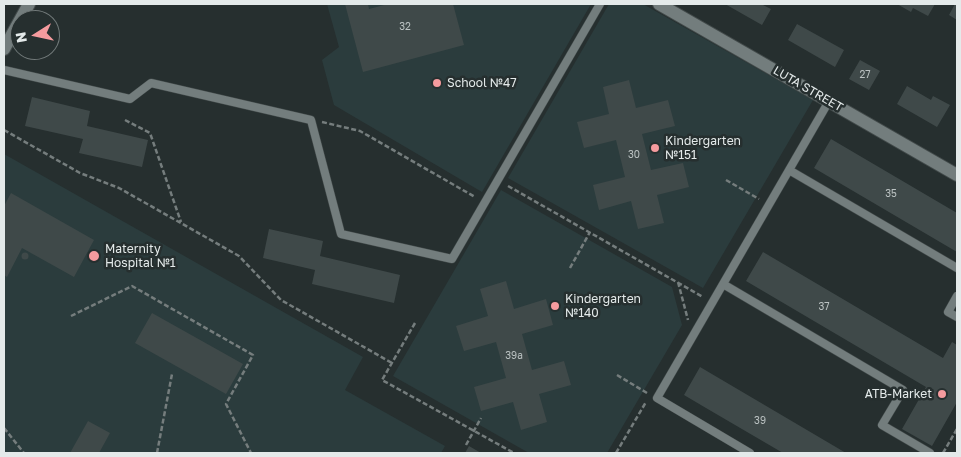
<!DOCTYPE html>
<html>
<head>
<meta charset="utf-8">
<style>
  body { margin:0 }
  #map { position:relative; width:961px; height:457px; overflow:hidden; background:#262f2f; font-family:"Golos Text",sans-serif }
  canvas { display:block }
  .frame { position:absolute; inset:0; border:5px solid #e4eaea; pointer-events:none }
  .north { position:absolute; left:10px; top:10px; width:50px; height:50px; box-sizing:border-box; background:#262f2f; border:1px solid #727a7a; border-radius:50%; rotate:260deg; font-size:14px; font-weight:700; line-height:20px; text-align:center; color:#e4eaea }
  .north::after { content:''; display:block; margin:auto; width:18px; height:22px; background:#f59b9e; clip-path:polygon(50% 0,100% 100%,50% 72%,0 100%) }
</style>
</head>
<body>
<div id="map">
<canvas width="961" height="457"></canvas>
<div class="frame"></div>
<div class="north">N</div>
</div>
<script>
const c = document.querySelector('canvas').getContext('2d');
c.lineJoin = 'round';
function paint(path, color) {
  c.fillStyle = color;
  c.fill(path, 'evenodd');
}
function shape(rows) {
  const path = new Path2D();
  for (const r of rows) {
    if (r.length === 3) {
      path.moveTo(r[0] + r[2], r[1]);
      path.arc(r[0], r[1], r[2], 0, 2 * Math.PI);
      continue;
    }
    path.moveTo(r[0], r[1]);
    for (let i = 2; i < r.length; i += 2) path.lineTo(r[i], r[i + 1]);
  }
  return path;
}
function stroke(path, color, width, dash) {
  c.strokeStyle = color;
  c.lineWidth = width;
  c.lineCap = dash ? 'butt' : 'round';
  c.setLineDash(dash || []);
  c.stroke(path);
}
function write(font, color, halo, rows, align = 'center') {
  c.font = font + ' "Golos Text",sans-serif';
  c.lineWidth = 5;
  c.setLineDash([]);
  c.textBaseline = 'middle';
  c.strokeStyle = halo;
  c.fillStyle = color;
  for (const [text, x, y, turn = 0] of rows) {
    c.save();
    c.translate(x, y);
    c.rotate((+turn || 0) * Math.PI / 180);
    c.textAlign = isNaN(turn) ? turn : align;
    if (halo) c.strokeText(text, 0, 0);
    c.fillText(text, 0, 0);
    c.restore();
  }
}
paint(shape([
  [327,4,591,4,482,192,334,105,322,60,339,47],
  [609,4,643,4,813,100,703,288,508,178],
  [4,154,363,357,345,390,445,446,441,453,4,453],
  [501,190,672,287,682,325,607,453,529,453,393,376]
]), '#2b3c3d');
paint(shape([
  [345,4,368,4,369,9,388,4,453,4,464,45,363,72],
  [725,4,761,4,771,9,762,25],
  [897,4,935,4,928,16,913,8,911,12],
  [955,4,957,4,957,20,949,15],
  [797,24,844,50,835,67,788,40],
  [860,60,880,71,869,90,849,79],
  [629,80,636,108,668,100,675,126,642,134,651,170,683,163,689,187,657,195,664,223,638,229,631,201,599,210,593,185,625,177,616,140,584,148,577,122,609,114,603,87],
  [907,86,931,100,933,96,950,105,937,127,897,104],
  [32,97,90,111,87,126,148,140,142,167,79,153,83,139,25,126],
  [831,139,957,213,957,252,814,168],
  [11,193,94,240,74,277,22,248,7,277,4,275,4,206],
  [269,229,323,241,320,256,400,275,394,303,312,284,315,270,263,258],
  [763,252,943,358,952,342,957,345,957,402,932,446,902,429,926,387,746,281],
  [25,256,3.5],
  [506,281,514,309,546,299,553,325,522,334,532,370,564,361,571,385,539,394,547,422,521,430,513,402,481,411,474,387,506,378,496,342,464,351,456,326,488,316,480,289],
  [152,313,243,364,226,394,135,343],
  [700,367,846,453,783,453,706,408,684,395],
  [88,421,110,433,99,453,70,453],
  [469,446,481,453,465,453]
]), '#3f4949');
const lane = shape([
  [4,70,130,99,151,83,311,120,341,234,452,259,600,4],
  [789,170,957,268],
  [723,284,903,390,882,425,930,453],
  [957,296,948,312,957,317],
  [750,453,657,398,829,101]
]);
const street = shape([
  [659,4,957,175],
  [4,49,29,4]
]);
stroke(lane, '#424a4a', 9);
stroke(street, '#424a4a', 14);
stroke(shape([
  [125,120,150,133,181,222],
  [322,122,360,131,475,197],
  [4,130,80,173,119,188,239,256,281,300,392,363],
  [726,180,759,199],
  [508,186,703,297],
  [570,268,590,232],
  [678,282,688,320],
  [71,316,132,286,253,355,226,404,251,453],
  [415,323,382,380,514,453],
  [617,375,647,393],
  [4,428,24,453],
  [466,445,481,418],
  [157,453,172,374],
  [616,453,646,402],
  [943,453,957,429]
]), '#757d7d', 2.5, [5, 2.5]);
stroke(lane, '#737d7d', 8);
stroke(street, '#737d7d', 12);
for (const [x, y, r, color] of [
  [437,83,5,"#f59b9e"],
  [655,148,5,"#f59b9e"],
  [94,256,6,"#f59b9e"],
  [555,306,5,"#f59b9e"],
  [942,394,5,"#f59b9e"]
]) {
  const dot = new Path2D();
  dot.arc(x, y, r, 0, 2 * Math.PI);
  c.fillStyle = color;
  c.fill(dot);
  stroke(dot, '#262f2f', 2);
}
write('10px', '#bbc2c2', null, [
  ["32",405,27],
  ["27",865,75],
  ["30",634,155],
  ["35",891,194],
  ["37",824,307],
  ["39а",514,356],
  ["39",760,421]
]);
write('12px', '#e4eaea', '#262f2f', [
  ["School №47",447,83],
  ["Kindergarten",665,141],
  ["№151",665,155],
  ["Maternity",105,249],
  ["Hospital №1",105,263],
  ["Kindergarten",565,299],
  ["№140",565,313],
  ["ATB-Market",932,394,"right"]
], 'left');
write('12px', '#e4eaea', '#262f2f', [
  ["LUTA STREET",808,89,30]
]);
</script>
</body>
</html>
